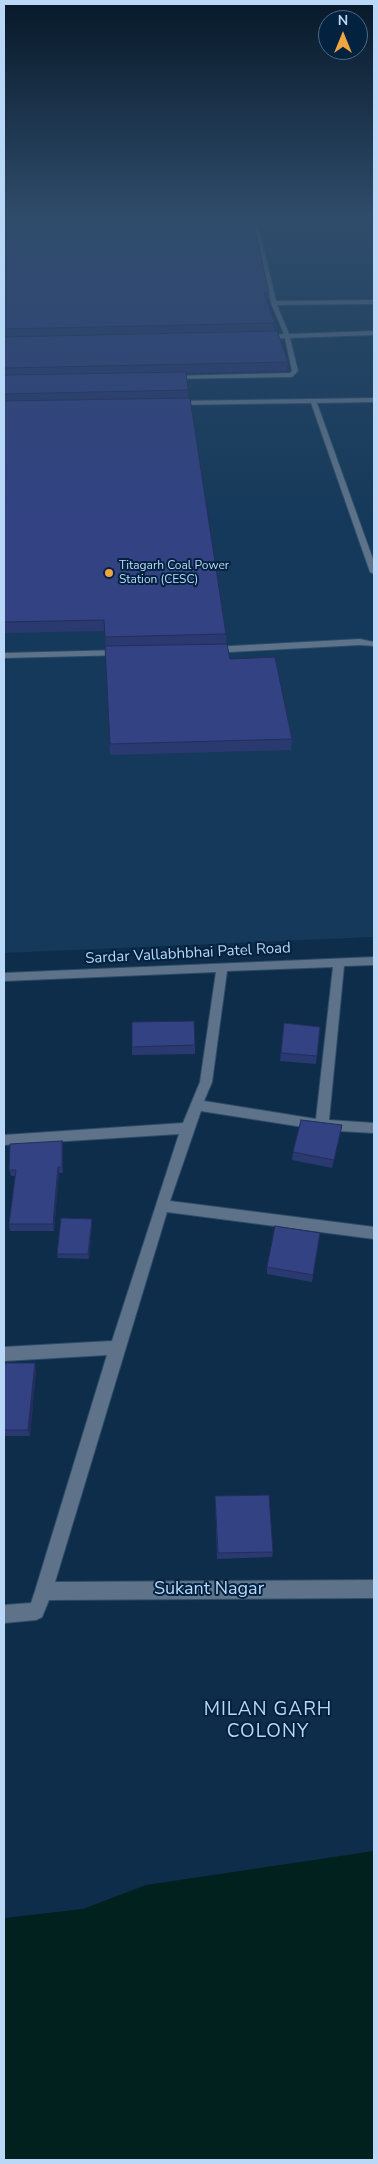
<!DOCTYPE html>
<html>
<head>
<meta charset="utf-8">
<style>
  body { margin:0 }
  #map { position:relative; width:378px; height:2164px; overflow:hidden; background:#0d2d4a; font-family:"Nunito Sans",sans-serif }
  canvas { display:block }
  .frame { position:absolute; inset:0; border:5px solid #b9d7f7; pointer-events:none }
  .north { position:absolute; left:318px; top:10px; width:50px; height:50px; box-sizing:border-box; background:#03223f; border:1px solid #4c6a89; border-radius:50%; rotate:0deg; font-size:14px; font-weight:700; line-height:20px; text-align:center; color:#b9d7f7 }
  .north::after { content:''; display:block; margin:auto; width:18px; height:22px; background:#f1a540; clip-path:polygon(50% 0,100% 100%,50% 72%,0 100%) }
</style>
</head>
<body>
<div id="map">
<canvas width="378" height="2164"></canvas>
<div class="frame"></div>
<div class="north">N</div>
</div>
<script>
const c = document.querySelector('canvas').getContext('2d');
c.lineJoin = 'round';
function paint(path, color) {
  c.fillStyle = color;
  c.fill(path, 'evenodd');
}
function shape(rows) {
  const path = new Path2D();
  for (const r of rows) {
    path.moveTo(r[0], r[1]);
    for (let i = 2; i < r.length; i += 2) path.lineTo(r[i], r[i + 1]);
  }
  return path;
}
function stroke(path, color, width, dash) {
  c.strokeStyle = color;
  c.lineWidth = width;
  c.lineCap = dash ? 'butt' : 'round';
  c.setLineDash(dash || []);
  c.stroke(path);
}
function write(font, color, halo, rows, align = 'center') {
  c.font = font + ' "Nunito Sans",sans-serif';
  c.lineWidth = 4;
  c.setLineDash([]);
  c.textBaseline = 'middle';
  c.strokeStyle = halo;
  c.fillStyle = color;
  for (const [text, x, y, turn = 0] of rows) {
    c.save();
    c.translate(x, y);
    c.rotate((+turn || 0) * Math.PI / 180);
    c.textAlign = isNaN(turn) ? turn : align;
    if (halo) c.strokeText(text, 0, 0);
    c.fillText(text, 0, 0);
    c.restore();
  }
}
paint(shape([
  [4,216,374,216,374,937,4,953]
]), '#15395a');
paint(shape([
  [374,1851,374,2160,4,2160,4,1918,83,1909,146,1885]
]), '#01211f');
const minor = shape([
  [252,216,256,216,276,301,374,300,374,304,277,305,289,334,374,331,374,335,290,338,298,371,292,377,167,379,169,376,290,373,292,371,285,338,263,339,260,337,284,334,271,303,252,216],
  [374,398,374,402,317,403,374,562,374,574,370,572,311,403,174,405,171,403,174,401,374,398],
  [360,639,374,642,374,646,360,645,212,653,208,650,212,647,360,639],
  [122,650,126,653,125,655,4,658,4,653,122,650],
  [374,957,374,965,344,966,329,1120,374,1123,374,1133,322,1130,201,1111,170,1201,374,1227,374,1239,167,1212,55,1582,374,1580,374,1598,49,1600,42,1617,36,1620,4,1623,4,1605,31,1603,35,1591,107,1355,4,1361,4,1347,112,1341,179,1134,4,1145,4,1135,183,1123,200,1082,216,972,4,981,4,973,374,957],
  [333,967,316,1119,204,1101,212,1082,227,971,333,967]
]);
stroke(minor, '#2c4c69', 2);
paint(minor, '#5e7389');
paint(shape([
  [4,216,269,293,268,301,267,301,275,323,274,331,288,362,287,371,186,373,188,390,188,398,226,634,226,644,230,659,292,739,291,750,110,755,105,631,4,633],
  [284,1023,320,1027,316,1064,280,1061],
  [195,1045,195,1054,132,1055,132,1047],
  [342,1125,332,1168,292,1160,293,1152],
  [62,1141,63,1148,63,1173,59,1173,54,1231,10,1231,9,1224,15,1176,11,1176,9,1170],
  [92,1223,89,1259,58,1258,57,1254],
  [320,1233,312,1282,267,1274,267,1267],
  [4,1363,35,1363,36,1370,30,1436,4,1436],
  [215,1496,273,1552,272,1557,217,1559]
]), '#2b3971');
paint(shape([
  [62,1141,63,1148,63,1173,62,1167],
  [58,1167,59,1173,54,1231,53,1224],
  [92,1219,92,1223,89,1259,88,1254],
  [35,1363,36,1370,30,1436,28,1430]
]), '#232e5c');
const building = shape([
  [4,216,252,216,269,293,264,293,275,323,4,329,4,216],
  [277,331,288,362,4,368,4,337,277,331],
  [186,372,188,390,4,394,4,375,186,372],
  [190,398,226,634,105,637,104,620,4,622,4,401,190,398],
  [227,644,230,659,275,657,292,739,110,744,105,646,227,644],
  [194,1021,195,1045,132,1047,132,1022,194,1021],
  [284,1023,320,1027,317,1056,281,1053,284,1023],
  [301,1120,342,1125,334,1160,293,1152,301,1120],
  [62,1141,62,1167,58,1167,53,1224,9,1224,16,1170,9,1170,10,1144,62,1141],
  [61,1218,92,1219,88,1254,57,1254,61,1218],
  [275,1226,320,1233,313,1275,267,1267,275,1226],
  [4,1363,35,1363,28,1430,4,1430,4,1363],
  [269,1495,273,1552,218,1553,215,1496,269,1495]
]);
paint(building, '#324283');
stroke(building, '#232e5c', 1);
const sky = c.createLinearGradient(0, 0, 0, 519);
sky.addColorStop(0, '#071929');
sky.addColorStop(0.42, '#2f4c6b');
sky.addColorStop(1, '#2f4c6b00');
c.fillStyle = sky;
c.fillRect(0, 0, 378, 519);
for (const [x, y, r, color] of [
  [109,573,5,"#f1a540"]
]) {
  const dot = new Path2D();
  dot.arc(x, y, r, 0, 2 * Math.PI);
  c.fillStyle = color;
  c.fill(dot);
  stroke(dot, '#03223f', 2);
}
write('12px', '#b9d7f7', '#03223f', [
  ["Titagarh Coal Power",119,566],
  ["Station (CESC)",119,580]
], 'left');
write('15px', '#b9d7f7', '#03223f', [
  ["Sardar Vallabhbhai Patel Road",188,954,-3]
]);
write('18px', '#b9d7f7', '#03223f', [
  ["Sukant Nagar",209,1590]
]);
c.letterSpacing = '1px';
write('19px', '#b9d7f7', '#03223f', [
  ["MILAN GARH",268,1710],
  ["COLONY",268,1732]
]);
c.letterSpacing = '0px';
</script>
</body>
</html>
